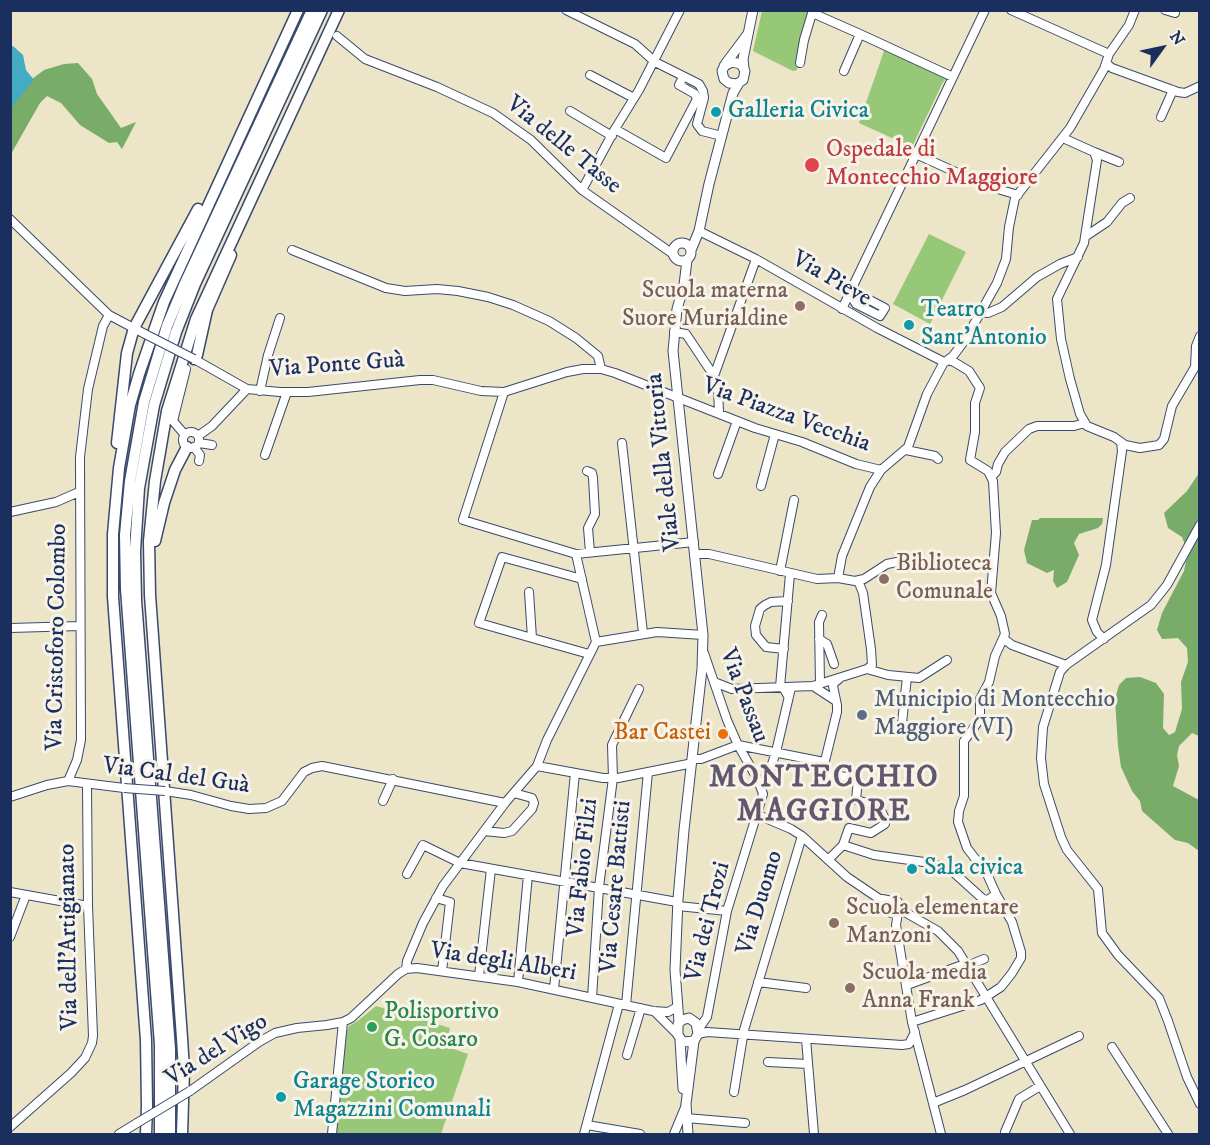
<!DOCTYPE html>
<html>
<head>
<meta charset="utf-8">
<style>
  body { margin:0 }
  #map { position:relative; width:1210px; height:1145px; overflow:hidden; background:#ece5c7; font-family:"IM FELL DW Pica",serif }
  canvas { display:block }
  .frame { position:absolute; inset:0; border:12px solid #1b2f5e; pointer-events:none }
  .north { position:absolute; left:1132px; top:18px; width:60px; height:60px; -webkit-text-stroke:4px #f7f3e8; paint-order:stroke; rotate:57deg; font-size:16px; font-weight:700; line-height:24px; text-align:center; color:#1b2f5e }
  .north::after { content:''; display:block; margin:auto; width:21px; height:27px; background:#1b2f5e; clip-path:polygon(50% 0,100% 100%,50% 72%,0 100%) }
</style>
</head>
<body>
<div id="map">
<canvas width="1210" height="1145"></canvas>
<div class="frame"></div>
<div class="north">N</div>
</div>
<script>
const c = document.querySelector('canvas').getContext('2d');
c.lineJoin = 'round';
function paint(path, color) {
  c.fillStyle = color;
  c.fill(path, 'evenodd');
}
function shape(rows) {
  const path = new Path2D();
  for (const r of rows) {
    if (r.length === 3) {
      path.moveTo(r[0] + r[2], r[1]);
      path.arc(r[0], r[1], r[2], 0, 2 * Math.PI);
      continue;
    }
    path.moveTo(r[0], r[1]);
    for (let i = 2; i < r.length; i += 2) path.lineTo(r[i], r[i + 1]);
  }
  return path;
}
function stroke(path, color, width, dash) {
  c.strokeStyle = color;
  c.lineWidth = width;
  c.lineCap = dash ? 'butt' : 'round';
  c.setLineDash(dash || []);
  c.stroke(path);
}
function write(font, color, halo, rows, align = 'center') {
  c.font = font + ' "IM FELL DW Pica",serif';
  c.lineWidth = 6;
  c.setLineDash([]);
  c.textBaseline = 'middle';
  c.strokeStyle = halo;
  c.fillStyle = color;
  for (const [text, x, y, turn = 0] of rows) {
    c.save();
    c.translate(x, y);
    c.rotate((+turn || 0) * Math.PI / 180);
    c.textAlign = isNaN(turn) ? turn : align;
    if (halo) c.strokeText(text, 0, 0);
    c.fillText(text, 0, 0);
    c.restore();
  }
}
paint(shape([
  [762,11,809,11,797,70,793,71,753,51],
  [885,48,948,76,942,84,912,147,859,123],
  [929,234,966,252,930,324,893,304],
  [376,1006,450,1028,445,1046,468,1054,441,1134,335,1134,341,1048,346,1033,349,1026,359,1020]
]), '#96c878');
paint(shape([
  [78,63,92,79,97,94,121,128,136,122,122,149,117,142,109,143,80,125,61,103,47,96,40,103,11,154,11,107,28,82,44,70,64,64],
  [1199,473,1199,736,1192,733,1179,746,1177,755,1179,766,1173,786,1199,800,1199,851,1188,843,1175,840,1142,811,1140,801,1132,791,1121,767,1118,746,1115,699,1119,685,1126,678,1140,677,1156,683,1164,694,1163,728,1169,735,1175,732,1182,709,1181,682,1188,662,1187,648,1178,638,1162,639,1157,630,1162,613,1184,571,1188,552,1182,537,1168,528,1164,513,1187,491],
  [1040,518,1103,518,1102,524,1098,528,1079,534,1074,543,1079,555,1067,582,1057,588,1053,581,1054,570,1047,573,1027,563,1024,550,1032,520,1038,520]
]), '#78ac68');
paint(shape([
  [13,46,23,55,26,70,34,80,11,108,10,47]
]), '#44abc4');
const minor = shape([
  [566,10,635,44,655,62,699,84,703,91,704,98,697,124,702,131,718,135],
  [814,10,817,15,860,34,844,71],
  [1011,10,1109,54],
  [1165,10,1175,13,1175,10],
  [860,34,953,77],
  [337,36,365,59,437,87,493,113,531,140,582,190,673,254],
  [800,63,804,40,813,10],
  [1107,64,1112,68,1178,92,1185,93,1200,86],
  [590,75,634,98],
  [570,111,612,136],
  [1161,117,1173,90],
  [615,129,666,158,697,99,695,94,679,85,683,77],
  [1063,138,1094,152,1097,160,1084,243,1057,299,1061,339,1070,379,1080,414,1087,426,1114,437,1125,445,1140,448,1159,445,1164,439,1172,406,1195,367,1196,346,1200,336],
  [1094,152,1119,162],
  [916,154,984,185,1018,195],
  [582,190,615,129,639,90,680,10],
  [10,219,109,315,145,334],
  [699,231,756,259,877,328,944,362],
  [1086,236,1107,222,1122,203,1130,198],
  [292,250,386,288,405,291,437,289,458,291,488,297,513,305,549,321,576,338,598,356,601,369],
  [849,293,851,296,860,295,885,308,880,316,856,304,851,296],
  [842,309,985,10],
  [981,312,988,313,1002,307,1037,277,1060,264,1078,257],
  [674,332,686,334,714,376,718,387,719,413],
  [194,359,247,389,280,392,308,392,420,380,433,380,481,391,504,392,567,372,583,369,601,369,615,373,755,428,802,442,856,464,881,470],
  [945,362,953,356,965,340,997,283,1006,259,1009,227,1015,198,1070,128,1104,69,1109,54,1129,25,1135,10],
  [714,376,756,259],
  [260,391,268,355,280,318],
  [504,392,463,520,576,554,694,542],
  [191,440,8],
  [185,435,173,421,186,369],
  [198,436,212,426,247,389],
  [199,443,212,445],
  [622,443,643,633],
  [194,447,200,455,199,461],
  [906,450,935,456,938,459],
  [265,455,287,392],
  [587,471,592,473,593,478,595,514,588,528,590,552],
  [718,474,737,421],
  [991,477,996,472,998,464,1005,452,1029,429,1037,426,1074,426,1085,423],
  [761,486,775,434],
  [10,512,56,502,79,492],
  [1200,525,1167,585,1151,605,1066,665,1060,672,1043,727,1041,758,1044,784,1061,837,1067,850,1098,889,1102,933,1118,955,1159,998,1168,1021,1187,1077,1200,1104],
  [576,554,596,642],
  [695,554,709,554,817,579,838,578,855,581,864,579,887,564,902,561],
  [780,571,794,500],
  [838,578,842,556,870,487,881,470,908,447,927,394,944,362],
  [856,581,859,583,863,593,871,649,872,665,867,669],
  [529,592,532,638,589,654],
  [10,628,80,626],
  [532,638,479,623,502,557,582,579],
  [819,639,827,644,834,664],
  [1004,639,1012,645,1066,665],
  [1104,639,1097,632,1092,620,1106,565,1122,451,1121,442],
  [784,649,766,647,756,635,755,626,760,609,765,605,771,602,788,601],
  [867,669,888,675,919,678,947,660],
  [907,677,902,723,909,727],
  [839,679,834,683,833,686,837,705,837,712,822,773,858,779,856,800,879,806,885,819,885,824,871,833,849,828,843,845],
  [714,682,732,689,813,686,867,669],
  [820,684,819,622,822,615],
  [813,686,836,701],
  [788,696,784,689,780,687,790,574],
  [738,745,824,762],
  [693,759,701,759,738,745],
  [537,766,547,740,596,642,657,632,703,635],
  [68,781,77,760,81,740,80,457,88,389,103,326,109,315],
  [761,787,766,782,776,752,790,692],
  [165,791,191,795,231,806,249,809,266,808,282,801,304,772,312,768,322,766,505,803],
  [10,797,47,785,68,781,124,788],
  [383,801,393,779],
  [758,815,791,829,802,836,847,877,878,898,888,907,891,913,895,914,900,911],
  [484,831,504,833,512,831,532,809,534,803,532,798,514,793],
  [843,845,874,855,931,863,952,871,983,899,988,900,996,894,987,874,967,848,958,822,959,811,964,796,964,741,980,719,980,699,989,682,995,656,1005,634,1001,616,991,593,996,533,993,481,988,471,970,460,975,432,975,403,980,388,969,371,954,362,948,360],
  [828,860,843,845],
  [407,874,423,845,460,863,677,902],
  [10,892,88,906],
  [436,898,450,902,442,971],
  [882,899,898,902,901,910],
  [678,906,727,911],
  [901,910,938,931,958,951,1070,1134],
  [898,913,896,925,912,1022,941,1134],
  [10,937,26,895],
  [967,966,984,959],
  [406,969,407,961,423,923,443,886,505,803,537,766,603,778,618,778,688,764],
  [479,976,491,869],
  [518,982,528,875],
  [758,982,806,988],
  [907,985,965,964],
  [554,989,575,773],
  [592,998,599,887,613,778,612,745,639,689],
  [626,1005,648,772],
  [654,1011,678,1035],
  [912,1022,981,1000,1001,987,1012,973,1021,958,1021,952,1012,922,996,894],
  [698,1030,707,1017,727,911,763,794,758,780,738,745,727,720,704,653],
  [698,1034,707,1032,902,1045,909,1044,915,1032],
  [806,1039,814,1134],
  [1112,1047,1168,1134],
  [627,1055,641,1008],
  [768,1062,808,1064],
  [190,1091,259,1042,275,1033,297,1028,327,1025,343,1022,351,1018,398,974,406,969,417,968,518,982,653,1011,668,1012,677,1007],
  [734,1092,744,1030,802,836],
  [933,1103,965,1090,1079,1036],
  [686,1118,745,1123],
  [587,1125,640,1134],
  [10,1127,71,1073,85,1058,92,1043,93,1036,88,906,87,784],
  [1005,1132,1019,1099,1040,1086],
  [119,1134,137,1123],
  [332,1134,343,1022],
  [584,1134,619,1004],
  [674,1134,686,1105]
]);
const major = shape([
  [724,66,732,62,741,64,745,71,743,80,737,84,729,83,724,79,722,71,726,63,747,35],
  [744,69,743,59,753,10],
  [682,252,9],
  [691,250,699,231,709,184,733,93,739,83],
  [689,1018,696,1023,698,1034,694,1041,683,1042,678,1035,678,1024,682,1020,689,1018],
  [679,1022,675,970,678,899,684,830,702,669,703,635,673,351,677,309,684,285,687,260],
  [680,1040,683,1089],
  [688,1134,686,1104,694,1041]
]);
const highway = shape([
  [194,359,197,355,207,310,231,255],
  [117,443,127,353,134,328,198,209],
  [155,541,164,503,175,470,187,447],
  [146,1134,147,1106,146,1040,113,597,113,534,119,468,130,405,139,374,164,302,298,10],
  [160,1134,160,1045,126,589,125,535,130,481,144,402,167,326,185,283,312,10],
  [170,1134,170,1049,136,600,135,551,139,488,154,405,176,332,195,284,322,10],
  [182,1134,184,1070,182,1038,150,595,149,541,155,481,167,411,196,319,339,10]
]);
stroke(minor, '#3a4a6e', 10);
stroke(major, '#3a4a6e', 11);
stroke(highway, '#3a4a6e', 13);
stroke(minor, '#fff', 8);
stroke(major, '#fff', 9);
stroke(highway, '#fff', 10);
const minorBridge = shape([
  [145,334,194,359],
  [124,788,165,791],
  [137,1123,190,1091]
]);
stroke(minorBridge, '#3a4a6e', 10, []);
stroke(minorBridge, '#fff', 8);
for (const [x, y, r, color] of [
  [716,112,6,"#0f9aa8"],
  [812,165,8,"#e0444e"],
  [800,306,6,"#8d6e63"],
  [909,325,6,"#0f9aa8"],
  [884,579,6,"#8d6e63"],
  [862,715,6,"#5c6f8a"],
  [723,734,6,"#e8710a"],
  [912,869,6,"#0f9aa8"],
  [834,923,6,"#8d6e63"],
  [850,988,6,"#8d6e63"],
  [372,1027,6,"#2e9e5b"],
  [281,1097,6,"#0f9aa8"]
]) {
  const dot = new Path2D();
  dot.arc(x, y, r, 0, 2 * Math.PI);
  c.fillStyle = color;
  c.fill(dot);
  stroke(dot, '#f7f3e8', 2);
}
write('24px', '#0d838f', '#f7f3e8', [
  ["Galleria Civica",728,112],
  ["Teatro",921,311],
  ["Sant'Antonio",921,339],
  ["Sala civica",924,869],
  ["Garage Storico",293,1083],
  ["Magazzini Comunali",293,1111]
], 'left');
write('24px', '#1b2f5e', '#f7f3e8', [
  ["Via delle Tasse",563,146,39],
  ["Via Pieve",831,280,30],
  ["Via Ponte Guà",337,366,-4],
  ["Via Piazza Vecchia",786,416,20],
  ["Viale della Vittoria",665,462,-96],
  ["Via Cristoforo Colombo",58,637,-89],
  ["Via Passau",743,696,69],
  ["Via Cal del Guà",176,777,8],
  ["Via Fabio Filzi",584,868,-84],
  ["Via Cesare Battisti",617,887,-85],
  ["Via Duomo",761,903,-73],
  ["Via dei Trozi",709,922,-76],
  ["Via dell'Artigianato",70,937,-91],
  ["Via degli Alberi",503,963,9],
  ["Via del Vigo",217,1051,-32]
]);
write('24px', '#be3a42', '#f7f3e8', [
  ["Ospedale di",826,151],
  ["Montecchio Maggiore",826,179]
], 'left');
write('24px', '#785e54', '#f7f3e8', [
  ["Scuola materna",788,292,"right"],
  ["Suore Murialdine",788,320,"right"],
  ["Biblioteca",896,565],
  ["Comunale",896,593],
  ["Scuola elementare",846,909],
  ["Manzoni",846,937],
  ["Scuola media",862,974],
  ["Anna Frank",862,1002]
], 'left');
write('24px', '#4e5e75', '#f7f3e8', [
  ["Municipio di Montecchio",874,701],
  ["Maggiore (VI)",874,729]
], 'left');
write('24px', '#c56008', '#f7f3e8', [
  ["Bar Castei",711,734]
], 'right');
write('24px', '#27864d', '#f7f3e8', [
  ["Polisportivo",384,1013],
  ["G. Cosaro",384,1041]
], 'left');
c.letterSpacing = '1.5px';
write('bold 30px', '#61586d', '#f7f3e8', [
  ["MONTECCHIO",824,780],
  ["MAGGIORE",824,814]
]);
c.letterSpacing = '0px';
</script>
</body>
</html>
